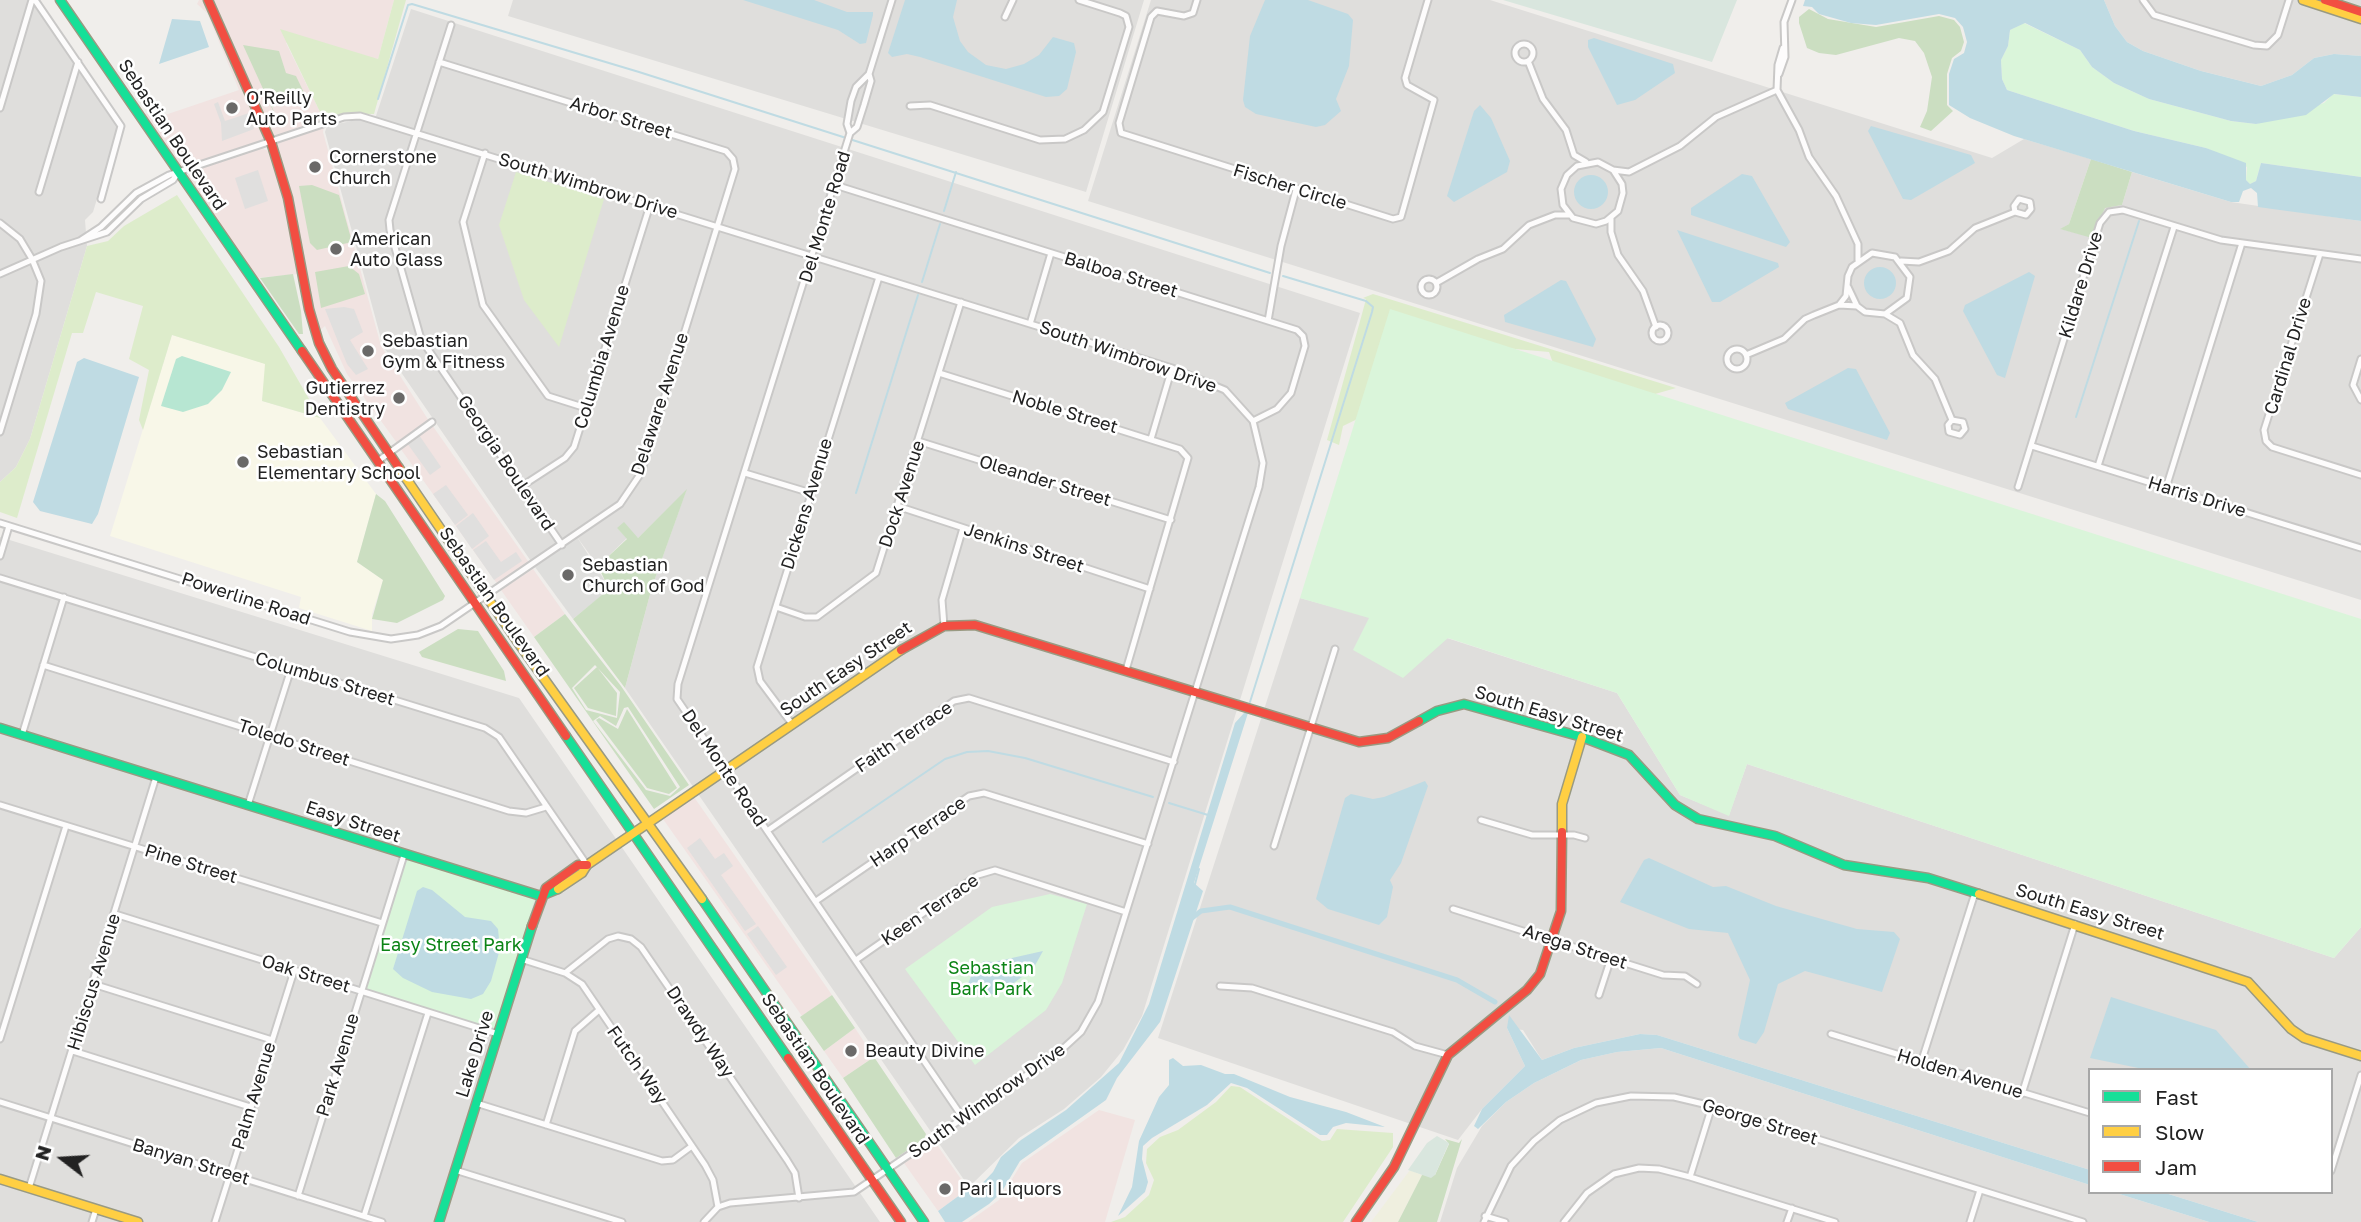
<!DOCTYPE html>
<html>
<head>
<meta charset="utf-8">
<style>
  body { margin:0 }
  #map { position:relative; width:2361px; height:1222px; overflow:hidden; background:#f0eeeb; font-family:"Golos Text",sans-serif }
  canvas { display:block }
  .legend { position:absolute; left:2088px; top:1068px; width:245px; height:126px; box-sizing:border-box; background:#fff; border:2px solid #a7a7a7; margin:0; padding:9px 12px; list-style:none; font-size:21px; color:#222 }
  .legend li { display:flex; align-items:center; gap:14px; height:35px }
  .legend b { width:35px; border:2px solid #a7a7a7 }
  .north { position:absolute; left:28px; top:1124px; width:70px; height:70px; -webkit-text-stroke:5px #fff; paint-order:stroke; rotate:287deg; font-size:19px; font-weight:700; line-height:28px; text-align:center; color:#222 }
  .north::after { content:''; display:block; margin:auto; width:24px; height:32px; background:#222; clip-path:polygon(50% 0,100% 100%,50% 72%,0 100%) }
</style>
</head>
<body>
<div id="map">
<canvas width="2361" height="1222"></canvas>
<ul class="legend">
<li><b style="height:9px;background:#16e098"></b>Fast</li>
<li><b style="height:9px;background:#ffcf43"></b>Slow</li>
<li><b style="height:9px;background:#f24e42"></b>Jam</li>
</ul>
<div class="north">N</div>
</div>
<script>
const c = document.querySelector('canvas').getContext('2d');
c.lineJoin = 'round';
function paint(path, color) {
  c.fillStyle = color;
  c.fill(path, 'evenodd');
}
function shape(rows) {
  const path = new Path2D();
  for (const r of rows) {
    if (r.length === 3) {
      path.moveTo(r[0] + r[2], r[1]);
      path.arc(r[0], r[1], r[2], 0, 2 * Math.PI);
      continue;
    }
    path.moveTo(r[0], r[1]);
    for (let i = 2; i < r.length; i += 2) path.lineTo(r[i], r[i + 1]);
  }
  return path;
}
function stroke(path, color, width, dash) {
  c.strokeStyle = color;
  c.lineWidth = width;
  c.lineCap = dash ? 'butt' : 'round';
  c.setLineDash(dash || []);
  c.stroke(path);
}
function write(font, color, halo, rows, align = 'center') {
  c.font = font + ' "Golos Text",sans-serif';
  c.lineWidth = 5;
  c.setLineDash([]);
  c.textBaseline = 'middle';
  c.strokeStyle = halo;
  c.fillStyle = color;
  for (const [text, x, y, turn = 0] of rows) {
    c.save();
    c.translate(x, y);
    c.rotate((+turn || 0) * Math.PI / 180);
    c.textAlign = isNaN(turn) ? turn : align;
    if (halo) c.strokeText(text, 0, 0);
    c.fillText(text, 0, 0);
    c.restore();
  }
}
paint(shape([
  [0,0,33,0,115,121,118,130,93,212,85,220,87,246,30,439,16,467,0,482],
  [513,0,1144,0,1086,192,508,16],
  [1151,0,1490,0,1992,158,2024,139,2091,159,2069,224,2061,229,2092,237,2105,207,2122,205,2132,172,2231,202,2361,221,2361,600,1088,201],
  [2104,0,2361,0,2361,56,2334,54,2314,58,2292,75,2261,86,2201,71,2143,51,2127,42,2115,26],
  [411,9,1360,313,1142,1016,1123,1050,1101,1077,1064,1109,1019,1138,969,1187,625,688,652,587,686,491,638,538,617,528,627,538,598,566,577,537,535,567,383,346,325,132,327,126,376,116],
  [0,537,519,698,880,1222,0,1222],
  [1300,598,1447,638,1617,693,1680,795,1729,815,1747,764,2334,958,2361,927,2361,1222,2258,1222,2162,1192,2331,1192,2331,1070,2090,1070,2090,1170,1657,1035,1640,1034,1574,1048,1542,1060,1523,1030,1507,1028,1525,1066,1482,1109,1458,1140,1158,1038],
  [1661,1048,2090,1185,2090,1192,2113,1192,2209,1222,1440,1222,1457,1168,1482,1126,1506,1102,1534,1083,1581,1060,1617,1052]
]), '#dfdedc');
paint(shape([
  [199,0,205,0,267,140,182,168,143,113,162,116,239,90,207,13,197,4],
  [211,0,394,0,378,59,286,43,320,112,330,119,273,139],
  [324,126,323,132,381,346,429,421,397,443,347,374,325,326,319,331,311,308,275,144],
  [262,148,270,152,282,191,299,274,255,278,188,181,188,173],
  [432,425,530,564,498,585,400,448],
  [533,569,565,614,534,637,501,590],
  [694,797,832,995,802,1016,663,819],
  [855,1028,874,1057,843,1078,824,1051],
  [1099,1110,1135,1120,1105,1222,968,1222,999,1200,1022,1163],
  [935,1142,968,1189,938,1211,904,1163]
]), '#f1e3e1');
paint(shape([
  [172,335,266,364,262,401,320,418,376,494,357,562,383,580,372,614,372,631,299,608,301,597,110,536]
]), '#f8f7e8');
paint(shape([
  [577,537,610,589,573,619,535,567]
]), '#dededc');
paint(shape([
  [1410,1170,1422,1175,1398,1222,1371,1222]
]), '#efefdf');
paint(shape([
  [394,0,406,0,374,114,343,114,330,119,320,112,280,29,378,59],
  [516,172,604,199,559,347,524,300,499,225],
  [177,195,279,347,320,418,262,401,265,364,172,335,143,430,139,420,149,370,129,359,143,306,96,292,83,333,72,333,17,518,0,512,0,482,16,467,30,439,87,246,108,241,124,226],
  [1373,294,1676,388,1655,394,1556,371,1549,352,1504,348,1343,426,1339,445,1327,440,1362,314,1366,299,1363,298],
  [1231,1086,1240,1087,1322,1141,1330,1140,1337,1129,1393,1133,1393,1147,1343,1222,1111,1222,1125,1217,1149,1195,1154,1180,1146,1163,1147,1149,1160,1137,1178,1130,1216,1102]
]), '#ddeccb');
paint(shape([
  [1809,9,1828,19,1876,27,1939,16,1954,20,1960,27,1964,42,1961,51,1952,58,1947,74,1947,105,1953,111,1931,131,1920,127,1927,111,1932,77,1924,53,1915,41,1899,38,1836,55,1819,53,1807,48,1799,23,1799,17],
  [243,45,279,51,286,73,296,76,306,97,301,99,299,96,272,107,280,126],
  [2091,159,2132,172,2122,205,2105,208,2092,238,2060,229,2069,224],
  [312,185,339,195,352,242,317,250,310,243,299,186],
  [349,266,359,274,365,294,321,308,315,272],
  [293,274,301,311,303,334,299,334,260,278],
  [687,489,652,587,625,688,573,619,609,589,598,566,627,539,617,528,624,522,638,538],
  [376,494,385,501,445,596,443,600,397,623,372,619,383,580,357,562],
  [565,614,621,686,689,785,654,809,534,637],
  [595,665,620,692,617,718,586,710,572,688],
  [628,707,680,787,670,796,646,790,593,721,600,716,616,726,624,708],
  [458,629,478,631,504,671,506,681,422,657,419,652],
  [597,667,617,693,616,716,588,708,574,688],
  [627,709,677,788,669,794,647,788,596,720,599,718,618,729],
  [832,995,855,1028,824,1051,800,1017],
  [874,1057,926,1134,924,1139,896,1158,843,1078],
  [1445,1139,1459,1143,1462,1139,1437,1222,1398,1222,1422,1175,1435,1175,1449,1144]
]), '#cbdec1');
paint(shape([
  [1503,0,1737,0,1712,62],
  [1437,1136,1449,1143,1435,1175,1431,1178,1408,1170,1427,1143]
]), '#d9e6de');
paint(shape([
  [2024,23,2080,50,2092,67,2114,83,2149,99,2231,121,2256,124,2324,103,2333,94,2361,97,2361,177,2261,163,2256,181,2250,184,2246,180,2247,167,2206,148,2134,131,2007,90,2002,79,2001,60,2008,46,2010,30],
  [1390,309,2361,619,2361,927,2334,958,1747,764,1729,816,1680,795,1617,693,1448,638,1403,678,1353,650,1369,618,1300,598],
  [408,860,535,899,495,1028,489,1029,367,989,366,984,403,865],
  [1050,894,1087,904,1062,983,1046,1010,975,1065,905,969,992,907]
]), '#daf5da');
paint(shape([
  [182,356,231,372,222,390,208,404,183,412,161,406,176,359]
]), '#b7e6d2');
paint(shape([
  [218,102,225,121,249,113,254,129,222,141,221,123,214,104],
  [258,170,268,201,245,209,235,178],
  [344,307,354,309,363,332,350,340,368,369,356,375,347,364,325,309],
  [419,435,441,467,430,475,407,443],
  [446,485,468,515,455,525,433,494],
  [473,513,489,536,472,549,456,526],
  [486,541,501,562,516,552,522,561,494,580,473,550],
  [700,838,715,859,724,853,733,866,721,875,756,924,745,931,687,848],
  [758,926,787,967,776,975,747,934]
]), '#e0dfde');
paint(shape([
  [743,0,814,0,847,12,873,12,873,15,866,43,860,44,838,30],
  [905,0,957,0,953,17,960,41,968,52,986,65,1006,69,1024,64,1039,55,1053,37,1074,43,1076,52,1067,89,1059,96,1046,97,920,57,907,54,892,57,888,53],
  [1265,0,1308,0,1348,14,1353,20,1349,66,1336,99,1341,111,1325,125,1316,127,1256,114,1245,107,1243,100,1250,36],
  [1805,0,2104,0,2115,26,2127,42,2143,51,2201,71,2261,86,2292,75,2314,58,2334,54,2361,56,2361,97,2334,94,2306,115,2256,124,2231,121,2149,99,2114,83,2092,67,2080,50,2025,23,2010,30,2008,46,2001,60,2002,79,2007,90,2134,131,2206,148,2246,163,2246,180,2250,184,2256,181,2261,163,2361,177,2361,221,2258,207,2257,193,2251,188,2243,191,2239,202,2231,202,2014,136,1970,118,1949,105,1949,74,1954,59,1964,53,1967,42,1963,27,1955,18,1939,14,1876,25,1851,23,1819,14,1812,7,1803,6],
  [172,19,200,21,209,47,159,64],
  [1594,38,1673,64,1675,73,1635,100,1617,105,1588,47,1588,40],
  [1480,105,1491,118,1510,161,1507,172,1454,202,1447,196,1474,111],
  [1871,126,1971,155,1975,163,1911,200,1903,199,1868,131],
  [1742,174,1752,176,1790,242,1786,247,1691,215,1691,208],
  [1591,192,17],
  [1677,230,1778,263,1779,267,1720,302,1712,302],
  [1880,283,16],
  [2029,272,2035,276,2005,378,1997,375,1963,311,1965,305],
  [1561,280,1566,281,1596,339,1593,347,1505,322,1504,315],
  [84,358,139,377,98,514,92,524,40,511,33,502,77,362],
  [1848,368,1856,369,1890,433,1887,440,1788,409,1785,403],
  [1244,713,1248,713,1194,883,1203,891,1160,1022,1117,1078,1106,1100,1020,1161,1001,1193,989,1204,962,1222,945,1222,938,1211,968,1189,974,1192,993,1172,1001,1157,1021,1140,1066,1110,1119,1063,1149,1004,1235,723],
  [1425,781,1428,786,1401,863,1390,880,1393,887,1387,917,1379,925,1328,909,1316,899,1345,798,1351,794,1373,799,1384,797],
  [1649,858,1713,887,1726,886,1776,906,1857,929,1894,932,1900,939,1882,992,1805,971,1778,984,1764,1032,1756,1044,1740,1039,1738,1035,1750,980,1728,933,1689,929,1620,902,1644,860],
  [423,887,432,890,465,917,491,921,498,929,500,949,491,981,483,994,471,999,432,992,403,978,393,969,417,891],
  [1043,951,1033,969,1004,990,990,995,973,992,968,984,974,969,984,961,994,962],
  [2111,997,2216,1030,2251,1070,2148,1070,2090,1058],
  [1509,1015,1542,1060,1574,1048,1640,1034,1657,1035,2090,1170,2090,1185,1661,1048,1617,1052,1581,1060,1534,1083,1506,1102,1478,1129,1474,1126,1482,1109,1525,1066,1507,1028],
  [1173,1058,1183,1066,1201,1065,1225,1074,1234,1074,1290,1097,1346,1112,1385,1127,1346,1123,1333,1127,1327,1135,1320,1135,1247,1088,1231,1083,1207,1105,1152,1138,1143,1146,1142,1159,1148,1182,1145,1192,1118,1216,1132,1187,1139,1141,1159,1097,1169,1085,1169,1060],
  [2113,1192,2162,1192,2258,1222,2209,1222]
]), '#bfdbe3');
stroke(shape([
  [378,99,408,5,412,4,639,72,1270,273],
  [944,211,956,172],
  [922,282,940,224],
  [2076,417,2139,221],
  [856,493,918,295],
  [1250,702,1372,312,1373,307,1366,301,1283,276],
  [1169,803,1208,815],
  [823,842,945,759,967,752,988,751,1025,758,1153,797],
  [1194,888,1199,869]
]), '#bfdbe3', 2);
stroke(shape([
  [1192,918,1201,911,1230,907,1457,980,1495,1002]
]), '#bfdbe3', 5);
const street = shape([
  [35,0,121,126,101,199],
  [892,0,869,74,871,81,864,105,857,127,850,133,678,684,677,699,963,1118],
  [1197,0,1193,13,1184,16,1157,11,1151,17,1119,123,1121,133,1393,219,1401,217,1434,100,1407,85,1405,78,1428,0],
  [2143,0,2154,15,2254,45,2267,46,2278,35,2289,0],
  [1005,17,1013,0],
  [451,25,389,220,390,230,421,339,562,545],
  [1524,53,9],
  [1528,61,1543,99,1566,130,1574,155,1586,162],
  [1779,74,1785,57,1784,22,1792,0],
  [1777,90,1799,130,1809,157,1836,196,1858,244,1858,260],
  [1777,90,1778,65,1783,48],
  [910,106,930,105,1040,140,1065,139,1084,130,1103,112,1129,27,1126,16,1120,13,1079,0],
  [0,108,32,0],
  [850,133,847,124,851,101,856,87,869,74],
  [485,153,463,222,483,305,548,396,586,408],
  [1613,170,1622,184,1623,193,1618,211,1606,221,1596,224,1573,218,1563,205,1561,189,1567,175,1577,166,1598,162,1613,170,1629,172,1680,146,1716,117,1777,90],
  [835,185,1297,330,1303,336,1305,346,1291,393,1277,409,1253,421],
  [39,192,78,62],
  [1611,217,1611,232,1618,255,1643,291,1656,327],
  [0,223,20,239,32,259,41,281,36,314,0,432],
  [81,240,101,227,136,193,169,175,344,117,360,116,1172,368,1225,390,1253,421,1263,463,1259,487,1098,1002,1081,1032,1056,1055,854,1192,730,1203,718,1207,704,1222],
  [2320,254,2264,430,2266,441,2272,447,2361,475],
  [1901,261,1919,262,1949,251,1975,228,2015,212,2026,215,2031,209,2030,202,2019,199,2014,206,2015,212],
  [0,274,61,247,107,232,141,199,173,180,178,173],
  [1429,287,8],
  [1436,283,1478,259,1503,249,1529,225,1555,215,1570,215],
  [1839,305,1846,296,1848,276,1852,267,1872,253,1895,257,1910,277,1907,298,1885,314,1865,312,1857,306,1848,287],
  [1885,314,1900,323,1913,355,1935,379,1952,420,1948,425,1949,432,1960,435,1965,429,1963,422,1952,420],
  [1268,321,1281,246,1296,190],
  [1030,324,1051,253],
  [1660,333,8],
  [1737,359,10],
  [1746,355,1784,339,1805,319,1814,315,1839,305,1857,306],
  [2361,359,2353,385,2361,400],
  [939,373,1180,449,1188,458,1126,670],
  [1151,439,1172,368],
  [918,441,1171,520],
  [2032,446,2361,548],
  [378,461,432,422],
  [2098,466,2174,227],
  [745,473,811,493],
  [522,486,565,458,574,447,650,205],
  [2018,487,2100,223,2109,212,2123,210,2221,240,2361,259],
  [2166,488,2242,243],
  [897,506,1150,589],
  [0,523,350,632,391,639,418,635,441,626,620,504,641,473,735,169,733,159,726,151,439,62],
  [0,556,9,526],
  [0,578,485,728,499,737,587,865],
  [776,607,805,617,817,617,876,573,961,302],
  [944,626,942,600,963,528],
  [43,665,509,811,526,813,546,807],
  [792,724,760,681,757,667,879,277],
  [22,735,64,597],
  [0,805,382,923],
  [248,805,291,669],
  [1481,820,1532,835,1574,835,1585,838],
  [767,831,954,701,969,698,1174,762],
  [1274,846,1335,649],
  [816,901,969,796,984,793,1148,844],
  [1453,909,1663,975,1685,976,1697,984],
  [115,914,498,1034],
  [521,959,565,973,582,984,705,1165,713,1180,718,1207],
  [856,960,978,875,995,870,1126,912],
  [565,973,608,939,618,936,631,939,641,947,787,1160,795,1173,799,1198],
  [93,984,272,1040],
  [1220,986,1252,988,1393,1032,1415,1046,1448,1055],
  [1599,995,1611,958],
  [1831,1034,2090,1113],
  [0,1039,66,826],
  [73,1051,250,1107],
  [1921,1063,1975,893],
  [2022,1094,2075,924],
  [0,1102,382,1222],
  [476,1103,662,1161,673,1160,692,1146],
  [546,1125,575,1031,599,1010],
  [455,1170,622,1222],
  [2331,1171,2361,1075],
  [1690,1177,1712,1106],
  [29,1188,156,777],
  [298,1196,404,855],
  [364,1216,428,1013],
  [1485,1216,1505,1222],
  [92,1222,96,1209],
  [215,1222,294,971],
  [1484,1222,1511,1166,1534,1141,1560,1120,1596,1103,1631,1096,1674,1097,1712,1106,2083,1222],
  [1564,1222,1587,1193,1614,1174,1639,1168,1659,1169,1690,1177,1835,1222],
  [1787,1222,1792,1208],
  [1970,1222,1980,1190]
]);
const fast = shape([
  [60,0,302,351],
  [1419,721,1437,711,1464,704,1582,737,1629,755,1675,805,1698,819,1775,836,1844,865,1928,878,1979,894],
  [0,728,541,896,558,889],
  [566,736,788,1058],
  [702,899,924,1222],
  [439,1222,532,926]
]);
const slow = shape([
  [2303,0,2361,19],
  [399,468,517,641,702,899],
  [1562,832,1562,804,1582,737],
  [558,889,582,873,587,865,901,650],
  [1979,894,2248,982,2291,1029,2304,1038,2361,1056],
  [0,1179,138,1222]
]);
const jam = shape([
  [208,0,271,142,288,198,309,309,319,343,332,369,399,468],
  [2325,0,2361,12],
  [302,351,566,736],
  [901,650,944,626,975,625,1359,742,1388,738,1419,721],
  [532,926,546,888,578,865,587,865],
  [788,1058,901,1222],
  [1356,1222,1394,1167,1448,1055,1527,990,1540,974,1561,911,1562,832]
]);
stroke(street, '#c9c8c7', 9);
stroke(fast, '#999a82', 11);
stroke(slow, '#999a82', 11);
stroke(jam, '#999a82', 11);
stroke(street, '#fdfcfc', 5);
stroke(fast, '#16e098', 8);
stroke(slow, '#ffcf43', 8);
stroke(jam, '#f24e42', 8);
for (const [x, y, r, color] of [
  [232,108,7,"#6a6968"],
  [315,167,7,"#6a6968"],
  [336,249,7,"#6a6968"],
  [368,351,7,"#6a6968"],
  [399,398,7,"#6a6968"],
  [243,462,7,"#6a6968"],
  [568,575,7,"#6a6968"],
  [851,1051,7,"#6a6968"],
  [945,1189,7,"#6a6968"]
]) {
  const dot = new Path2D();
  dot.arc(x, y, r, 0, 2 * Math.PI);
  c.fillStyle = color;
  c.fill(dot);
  stroke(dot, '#fff', 2.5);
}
write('18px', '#222', '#fff', [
  ["O'Reilly",246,98],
  ["Auto Parts",246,119],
  ["Cornerstone",329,157],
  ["Church",329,178],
  ["American",350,239],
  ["Auto Glass",350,260],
  ["Sebastian",382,341],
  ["Gym & Fitness",382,362],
  ["Gutierrez",385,388,"right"],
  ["Dentistry",385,409,"right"],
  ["Sebastian",257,452],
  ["Elementary School",257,473],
  ["Sebastian",582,565],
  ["Church of God",582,586],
  ["Beauty Divine",865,1051],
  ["Pari Liquors",959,1189]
], 'left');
write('18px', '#222', '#fff', [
  ["Arbor Street",621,118,17],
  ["Sebastian Boulevard",172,135,56],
  ["South Wimbrow Drive",588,186,17],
  ["Fischer Circle",1290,187,17],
  ["Del Monte Road",825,217,-73],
  ["Balboa Street",1121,275,17],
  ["Kildare Drive",2081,285,-73],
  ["Cardinal Drive",2288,356,-73],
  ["Columbia Avenue",602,357,-73],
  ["South Wimbrow Drive",1128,357,19],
  ["Delaware Avenue",660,404,-72],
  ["Noble Street",1065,412,17],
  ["Georgia Boulevard",506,463,56],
  ["Oleander Street",1045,481,17],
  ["Dock Avenue",902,494,-72],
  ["Harris Drive",2197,497,17],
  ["Dickens Avenue",807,504,-73],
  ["Jenkins Street",1024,548,18],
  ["Powerline Road",246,599,18],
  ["Sebastian Boulevard",494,602,55],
  ["South Easy Street",846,669,-34],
  ["Columbus Street",325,679,17],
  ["South Easy Street",1549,714,17],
  ["Faith Terrace",904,737,-34],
  ["Toledo Street",294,743,18],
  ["Del Monte Road",724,768,56],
  ["Easy Street",353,822,18],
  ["Harp Terrace",918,832,-34],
  ["Pine Street",191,864,17],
  ["Keen Terrace",930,910,-34],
  ["South Easy Street",2090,912,17],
  ["Arega Street",1575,947,18],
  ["Oak Street",306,974,17],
  ["Hibiscus Avenue",94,982,-73],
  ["Drawdy Way",700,1032,56],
  ["Lake Drive",475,1054,-73],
  ["Park Avenue",338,1065,-73],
  ["Futch Way",637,1065,55],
  ["Sebastian Boulevard",815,1069,56],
  ["Holden Avenue",1960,1074,17],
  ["Palm Avenue",254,1096,-73],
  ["South Wimbrow Drive",987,1101,-35],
  ["George Street",1760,1122,17],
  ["Banyan Street",191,1162,17]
]);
write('18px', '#0c8416', '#fff', [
  ["Easy Street Park",451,945],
  ["Sebastian",991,968],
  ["Bark Park",991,989]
]);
</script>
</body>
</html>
